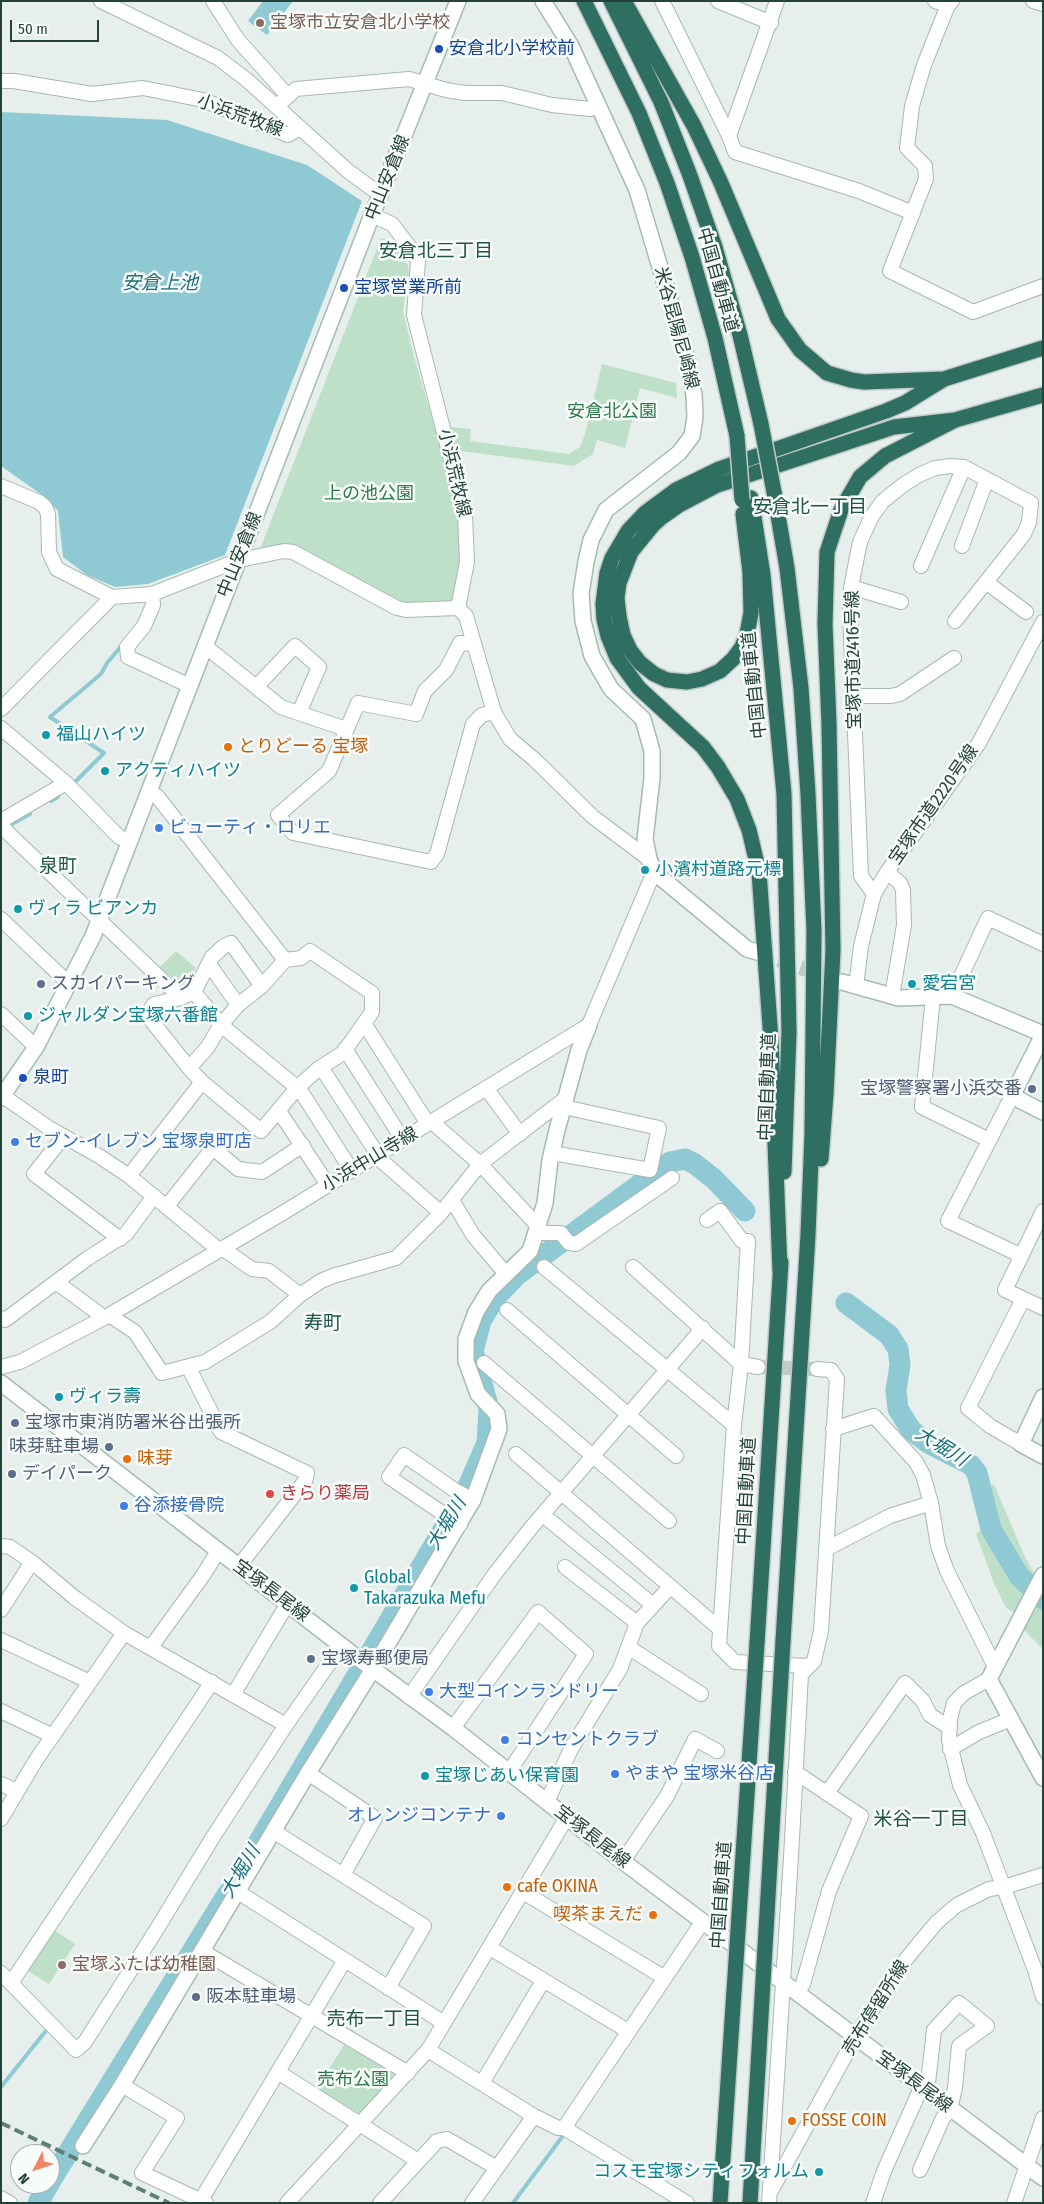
<!DOCTYPE html>
<html>
<head>
<meta charset="utf-8">
<style>
  body { margin:0 }
  #map { position:relative; width:1044px; height:2204px; overflow:hidden; background:#e6efeb; font-family:"Fira Sans Condensed",sans-serif }
  canvas { display:block }
  .frame { position:absolute; inset:0; border:2px solid #24423a; pointer-events:none }
  .north { position:absolute; left:10px; top:2144px; width:50px; height:50px; box-sizing:border-box; background:#f7fbf9; border:1px solid #a3b1ad; border-radius:50%; rotate:229deg; font-size:14px; font-weight:700; line-height:20px; text-align:center; color:#24423a }
  .north::after { content:''; display:block; margin:auto; width:18px; height:22px; background:#f4845f; clip-path:polygon(50% 0,100% 100%,50% 72%,0 100%) }
  .scale { position:absolute; left:10px; top:20px; width:89px; height:22px; box-sizing:border-box; border:2px solid #24423a; border-top:0; padding-left:6px; font-size:15px; line-height:18px; white-space:nowrap; color:#24423a; -webkit-text-stroke:4px #f7fbf9; paint-order:stroke }
</style>
</head>
<body>
<div id="map">
<canvas width="1044" height="2204"></canvas>
<div class="frame"></div>
<div class="north">N</div>
<div class="scale">50 m</div>
</div>
<script>
const c = document.querySelector('canvas').getContext('2d');
c.lineJoin = 'round';
function paint(path, color) {
  c.fillStyle = color;
  c.fill(path, 'evenodd');
}
function shape(rows) {
  const path = new Path2D();
  for (const r of rows) {
    path.moveTo(r[0], r[1]);
    for (let i = 2; i < r.length; i += 2) path.lineTo(r[i], r[i + 1]);
  }
  return path;
}
function stroke(path, color, width, dash) {
  c.strokeStyle = color;
  c.lineWidth = width;
  c.lineCap = dash ? 'butt' : 'round';
  c.setLineDash(dash || []);
  c.stroke(path);
}
function write(font, color, halo, rows, align = 'center') {
  c.font = font + ' "Fira Sans Condensed","Noto Sans JP",sans-serif';
  c.lineWidth = 5;
  c.setLineDash([]);
  c.textBaseline = 'middle';
  c.strokeStyle = halo;
  c.fillStyle = color;
  for (const [text, x, y, turn = 0] of rows) {
    c.save();
    c.translate(x, y);
    c.rotate((+turn || 0) * Math.PI / 180);
    c.textAlign = isNaN(turn) ? turn : align;
    if (halo) c.strokeText(text, 0, 0);
    c.fillText(text, 0, 0);
    c.restore();
  }
}
paint(shape([
  [381,238,388,240,392,243,408,265,409,274,403,311,414,357,459,509,462,538,454,603,404,605,296,547,260,549],
  [602,364,676,383,677,398,640,388,625,448,597,440,593,454,574,466,454,450,451,427,471,429,470,441,569,454,580,447,585,434],
  [176,951,196,968,182,987,160,967],
  [994,1484,1024,1555,1035,1575,1016,1614,1006,1608,994,1583,976,1534,983,1528,984,1520,973,1494],
  [1043,1588,1043,1649,1022,1628],
  [54,1930,75,1944,49,1984,28,1971],
  [344,2045,393,2073,392,2080,359,2114,317,2088]
]), '#bfe0c8');
paint(shape([
  [263,1,293,1,267,35,248,21],
  [1,112,167,120,307,165,362,201,225,555,148,584,115,587,87,575,63,557,58,511,45,497,1,466]
]), '#8ec9d4');
stroke(shape([
  [75,782,104,753,50,717,101,674,107,663,123,644],
  [51,801,58,797],
  [12,824,30,814],
  [1,2087,49,2027],
  [513,2203,562,2137]
]), '#8ec9d4', 4);
stroke(shape([
  [846,1303,889,1335,898,1349,900,1365,896,1390,898,1409,911,1430,928,1443,971,1465,977,1473,991,1529,1019,1576,1043,1599],
  [245,1865,466,1491,487,1443,489,1409,473,1351,481,1321,494,1299,517,1275,670,1162,685,1159,695,1164,714,1179,745,1211],
  [50,2182,228,1893],
  [38,2203,49,2184]
]), '#8ec9d4', 21);
stroke(shape([
  [758,1367,817,1369]
]), '#bfccc8', 14, [14, 7]);
stroke(shape([
  [757,952,842,982]
]), '#bfccc8', 15, [15, 8]);
const street = shape([
  [101,1,218,58,247,80,348,171,371,188,381,194],
  [213,1,238,40,287,95],
  [662,1,729,136,735,152,859,191,913,213],
  [718,1,771,23],
  [935,1,948,5],
  [952,1,948,5,924,65,912,106,907,148,925,166,926,179,890,271,973,312,1043,286],
  [1033,1,1043,4],
  [1,81,14,81,92,94,143,88,203,100,288,135,300,128],
  [277,106,296,89,409,79,446,90,465,93,502,93,552,105,590,109,597,105],
  [729,136,777,1],
  [372,215,392,224,414,253,418,261,414,315,465,515,467,562,458,608,466,616,494,712,510,739,535,760,593,817,649,859],
  [1,486,39,502,45,507,48,514,49,552,57,569,112,597,152,594,239,560,284,551,293,552,397,608,406,610,458,608],
  [962,546,987,479],
  [921,566,964,467],
  [986,582,1026,612],
  [851,587,901,602],
  [152,594,153,605,144,626,127,647,128,657,190,686],
  [955,621,1024,534,1029,522,1031,503],
  [474,644,460,643,446,670,425,691,416,714,358,703,329,771,278,815,293,833,431,862,437,854,473,724,482,715,494,712],
  [205,646,281,707,346,729],
  [256,687,295,646,319,667,299,713],
  [855,696,891,696,900,694,954,658],
  [1,709,112,597],
  [1,728,66,783,119,837,129,841],
  [149,792,157,796,285,960],
  [1,821,66,783],
  [1,824,7,832,181,998],
  [874,894,887,872],
  [1,919,63,978,70,981],
  [856,986,861,946,874,894,861,876,850,614,851,587,860,542,872,516,883,501,903,485,919,475,935,468,951,466,964,467,1031,503],
  [194,992,221,1025,238,1005,209,964],
  [892,996,904,925,903,890,900,883,887,872,979,743,1043,622],
  [952,996,988,918,1043,944],
  [933,997,922,1107,989,1140],
  [1,1014,36,1047],
  [364,1023,428,1124],
  [345,1049,403,1140],
  [321,1067,378,1155],
  [189,1068,207,1048,221,1025,300,1090,352,1171],
  [202,1082,189,1068,147,1015,154,1004,181,998,194,992,212,957,224,946,231,943,262,986],
  [486,1088,520,1134],
  [3,1096,49,1128,99,1156,129,1176,219,1250],
  [1012,1096,948,1221,1020,1255],
  [279,1111,328,1185],
  [432,1122,480,1164,538,1226],
  [64,1136,34,1174,120,1239],
  [552,1153,650,1170,659,1128,564,1107],
  [376,1156,441,1213],
  [129,1176,202,1082,261,1131,297,1088,318,1069,343,1053,372,1012,372,993,310,951,301,958,285,960,262,986,238,1005],
  [452,1200,473,1235,506,1274],
  [167,1206,213,1148,238,1169,262,1172,303,1145],
  [1043,1211,1005,1290,1043,1308],
  [707,1220,720,1211,742,1241,748,1241,741,1364,734,1425,719,1646,735,1662,807,1666],
  [536,1233,561,1233,569,1243,576,1244,672,1178],
  [222,1248,252,1269,269,1271,300,1295],
  [544,1267,734,1425],
  [633,1267,741,1364,758,1367],
  [56,1282,98,1313,102,1319],
  [507,1310,676,1456],
  [109,1315,135,1332,162,1373,205,1362,270,1322,300,1295,321,1281,333,1276,396,1258,441,1213,480,1164,566,1098],
  [1,1318,5,1320,88,1258,126,1234,154,1196],
  [484,1363,669,1521],
  [1,1367,20,1362,104,1318,281,1214,589,1025,654,872],
  [189,1368,221,1432,307,1473,305,1481,239,1566],
  [833,1429,874,1416,916,1462,923,1475,931,1503],
  [1021,1444,990,1426,968,1408,1023,1299],
  [516,1454,720,1629],
  [543,1515,653,1605],
  [460,1525,389,1477,404,1455,456,1491,473,1500],
  [1,1546,10,1547,32,1562,75,1598,124,1633,286,1725],
  [826,1549,890,1516,931,1503,938,1546,947,1571,995,1667],
  [565,1567,637,1623],
  [1,1610,32,1562],
  [1,1640,90,1682],
  [151,1647,204,1574,218,1551],
  [628,1647,701,1694],
  [989,1679,964,1693,954,1703,950,1719,949,1740,960,1785,983,1833,1035,1970,1043,1997],
  [233,1695,288,1603],
  [409,1697,494,1575,530,1529,703,1328],
  [1,1711,53,1736],
  [453,1728,538,1612,586,1654,509,1772],
  [950,1749,979,1732,1011,1719],
  [795,1772,861,1816,829,1891,803,1984,798,1992],
  [308,1773,375,1818,343,1875],
  [1,1784,17,1791],
  [827,1793,905,1683,923,1701,930,1715,950,1728],
  [547,1802,571,1749,620,1669,637,1623,670,1587],
  [1,1819,36,1760,124,1633],
  [273,1831,424,1926,388,1988],
  [623,1861,667,1796,695,1739,717,1751],
  [238,1892,444,2023],
  [523,1892,665,1978],
  [490,1948,628,2031],
  [202,1951,408,2073],
  [1,1973,76,2050,85,2042,155,1932,213,1837,286,1725,342,1645],
  [11,1983,212,1682],
  [428,2050,534,2116,558,2128,564,2128,687,2203],
  [278,2072,418,2161],
  [482,2083,543,1981],
  [122,2085,177,2118,142,2173,206,2203],
  [564,2128,703,1921],
  [920,2170,943,2118,950,2109,955,2088,959,2046,987,2026,959,2003,934,2030,927,2092],
  [771,2191,855,2038,892,1977,916,1947,937,1922,957,1905,989,1889,1004,1887,1043,1875],
  [1,2198,10,2203],
  [201,2200,345,1960],
  [287,2203,428,2050,567,1817],
  [380,2203,437,2141,447,2139,497,2168],
  [472,2203,534,2116],
  [769,2203,791,1857,801,1674,814,1661,821,1631,837,1379,831,1370,817,1369],
  [873,2203,884,2171,921,2088],
  [1014,2203,1043,2118]
]);
const secondary = shape([
  [543,1,571,46,637,190,687,358,694,395,695,417,692,436,679,453,606,510,591,540,586,562,581,593,583,621,592,656,611,689,643,719,652,751,652,778,645,839,649,859,654,872,747,949,757,952],
  [842,982,899,998,952,996,1043,1034],
  [1043,1035,1012,1096,1043,1112],
  [1,1098,36,1047,93,936,372,215,458,1],
  [1,1383,351,1653,453,1728,613,1854,1043,2178],
  [1043,1397,1021,1444,1043,1456],
  [1043,1575,989,1679,1043,1778],
  [83,2146,122,2085,308,1773,373,1669,473,1500,499,1429,497,1414,478,1394,466,1361,466,1339,476,1312,489,1291,530,1251,545,1203,550,1160,557,1130,579,1050,589,1025]
]);
const highway = shape([
  [584,1,639,113,667,183,692,257,715,338,737,436],
  [611,1,661,102,689,173,715,247,740,335,761,424],
  [624,1,694,126,721,183,778,319,800,350,827,373,851,380,864,382,944,379],
  [774,492,787,568,801,688,808,794,814,931,812,1134,808,1235,783,1641],
  [751,498,763,575,784,794,789,1032,784,1172],
  [743,514,750,572,751,613,747,634,742,647,733,659,720,671,702,679,687,682,667,680,654,674,640,663,630,650,623,635,619,616,617,598,619,583,631,552,653,525,662,517,679,505,715,486,894,427,955,420,1043,395],
  [821,1159,826,1094,833,950,829,724,825,624,827,552,841,510,860,477,885,456,955,420],
  [780,1271,771,1040,759,872,749,830,737,799,718,767,703,747,639,688,617,658,608,636,604,619,603,604,607,573,612,558,628,531,645,513,676,490,719,469,886,411,905,403,944,379,1043,348],
  [757,1643,781,1262]
]);
stroke(street, '#a8b8b2', 16);
stroke(secondary, '#a4bbb3', 18);
stroke(highway, '#c2cac8', 18);
stroke(street, '#fff', 14);
stroke(secondary, '#fff', 15);
stroke(highway, '#2f6f62', 15);
stroke(shape([
  [1,2123,169,2203]
]), '#5f7d75', 4, [10, 5]);
const highwayBridge = shape([
  [761,424,774,492],
  [737,436,742,500],
  [720,2203,757,1643],
  [750,2203,783,1641]
]);
stroke(highwayBridge, '#c2cac8', 18, []);
stroke(highwayBridge, '#2f6f62', 15);
for (const [x, y, r, color] of [
  [260,23,5,"#8d6e63"],
  [439,49,5,"#1a4fb4"],
  [344,288,5,"#1a4fb4"],
  [46,735,5,"#0f9aa8"],
  [228,747,5,"#e8710a"],
  [105,771,5,"#0f9aa8"],
  [159,828,5,"#3f7fe0"],
  [645,870,5,"#0f9aa8"],
  [18,909,5,"#0f9aa8"],
  [41,984,5,"#5c6f8a"],
  [912,984,5,"#0f9aa8"],
  [28,1016,5,"#0f9aa8"],
  [23,1078,5,"#1a4fb4"],
  [1032,1089,5,"#5c6f8a"],
  [15,1142,5,"#3f7fe0"],
  [59,1397,5,"#0f9aa8"],
  [15,1423,5,"#5c6f8a"],
  [109,1447,5,"#5c6f8a"],
  [127,1459,5,"#e8710a"],
  [12,1474,5,"#5c6f8a"],
  [270,1494,5,"#e0444e"],
  [124,1506,5,"#3f7fe0"],
  [354,1588,5,"#0f9aa8"],
  [311,1659,5,"#5c6f8a"],
  [429,1692,5,"#3f7fe0"],
  [505,1740,5,"#3f7fe0"],
  [615,1774,5,"#3f7fe0"],
  [425,1776,5,"#0f9aa8"],
  [501,1816,5,"#3f7fe0"],
  [507,1887,5,"#e8710a"],
  [653,1915,5,"#e8710a"],
  [62,1965,5,"#8d6e63"],
  [196,1997,5,"#5c6f8a"],
  [792,2121,5,"#e8710a"],
  [819,2172,5,"#0f9aa8"]
]) {
  const dot = new Path2D();
  dot.arc(x, y, r, 0, 2 * Math.PI);
  c.fillStyle = color;
  c.fill(dot);
  stroke(dot, '#f7fbf9', 2);
}
write('18px', '#785e54', '#f7fbf9', [
  ["宝塚市立安倉北小学校",270,23],
  ["宝塚ふたば幼稚園",72,1965]
], 'left');
write('18px', '#164399', '#f7fbf9', [
  ["安倉北小学校前",449,49],
  ["宝塚営業所前",354,288],
  ["泉町",33,1078]
], 'left');
write('18px', '#24423a', '#f7fbf9', [
  ["小浜荒牧線",240,116,20],
  ["中山安倉線",388,178,-68],
  ["中国自動車道",717,280,74],
  ["米谷昆陽尼崎線",676,328,75],
  ["小浜荒牧線",454,473,77],
  ["中山安倉線",240,555,-68],
  ["宝塚市道2416号線",854,660,-91],
  ["中国自動車道",755,685,-96],
  ["宝塚市道2220号線",934,805,-55],
  ["中国自動車道",768,1087,-88],
  ["小浜中山寺線",370,1160,-31],
  ["中国自動車道",747,1491,-87],
  ["宝塚長尾線",271,1591,37],
  ["宝塚長尾線",592,1837,38],
  ["中国自動車道",722,1895,-86],
  ["売布停留所線",876,2008,-58],
  ["宝塚長尾線",914,2082,37]
]);
write('18px', '#2d7a4b', '#f7fbf9', [
  ["安倉北公園",612,412],
  ["上の池公園",369,494],
  ["売布公園",353,2080]
]);
write('18px', '#0d838f', '#f7fbf9', [
  ["福山ハイツ",56,735],
  ["アクティハイツ",115,771],
  ["小濱村道路元標",655,870],
  ["ヴィラ ビアンカ",28,909],
  ["愛宕宮",922,984],
  ["ジャルダン宝塚六番館",38,1016],
  ["ヴィラ壽",69,1397],
  ["Global",364,1578],
  ["Takarazuka Mefu",364,1599],
  ["宝塚じあい保育園",435,1776],
  ["コスモ宝塚シティフォルム",809,2172,"right"]
], 'left');
write('18px', '#c56008', '#f7fbf9', [
  ["とりどーる 宝塚",238,747],
  ["味芽",137,1459],
  ["cafe OKINA",517,1887],
  ["喫茶まえだ",643,1915,"right"],
  ["FOSSE COIN",802,2121]
], 'left');
write('18px', '#366cbe', '#f7fbf9', [
  ["ビューティ・ロリエ",169,828],
  ["セブン-イレブン 宝塚泉町店",25,1142],
  ["谷添接骨院",134,1506],
  ["大型コインランドリー",439,1692],
  ["コンセントクラブ",515,1740],
  ["やまや 宝塚米谷店",625,1774],
  ["オレンジコンテナ",491,1816,"right"]
], 'left');
write('18px', '#4e5e75', '#f7fbf9', [
  ["スカイパーキング",51,984],
  ["宝塚警察署小浜交番",1022,1089,"right"],
  ["宝塚市東消防署米谷出張所",25,1423],
  ["味芽駐車場",99,1447,"right"],
  ["デイパーク",22,1474],
  ["宝塚寿郵便局",321,1659],
  ["阪本駐車場",206,1997]
], 'left');
write('18px', '#be3a42', '#f7fbf9', [
  ["きらり薬局",280,1494]
], 'left');
write('19px', '#1f5548', '#f7fbf9', [
  ["安倉北三丁目",436,252],
  ["安倉北一丁目",810,508],
  ["泉町",58,867],
  ["寿町",323,1324],
  ["米谷一丁目",921,1820],
  ["売布一丁目",374,2020]
]);
write('italic 19px', '#1c6f80', '#f7fbf9', [
  ["安倉上池",160,284],
  ["大堀川",941,1447,32],
  ["大堀川",447,1524,-59],
  ["大堀川",241,1872,-59]
]);
</script>
</body>
</html>
